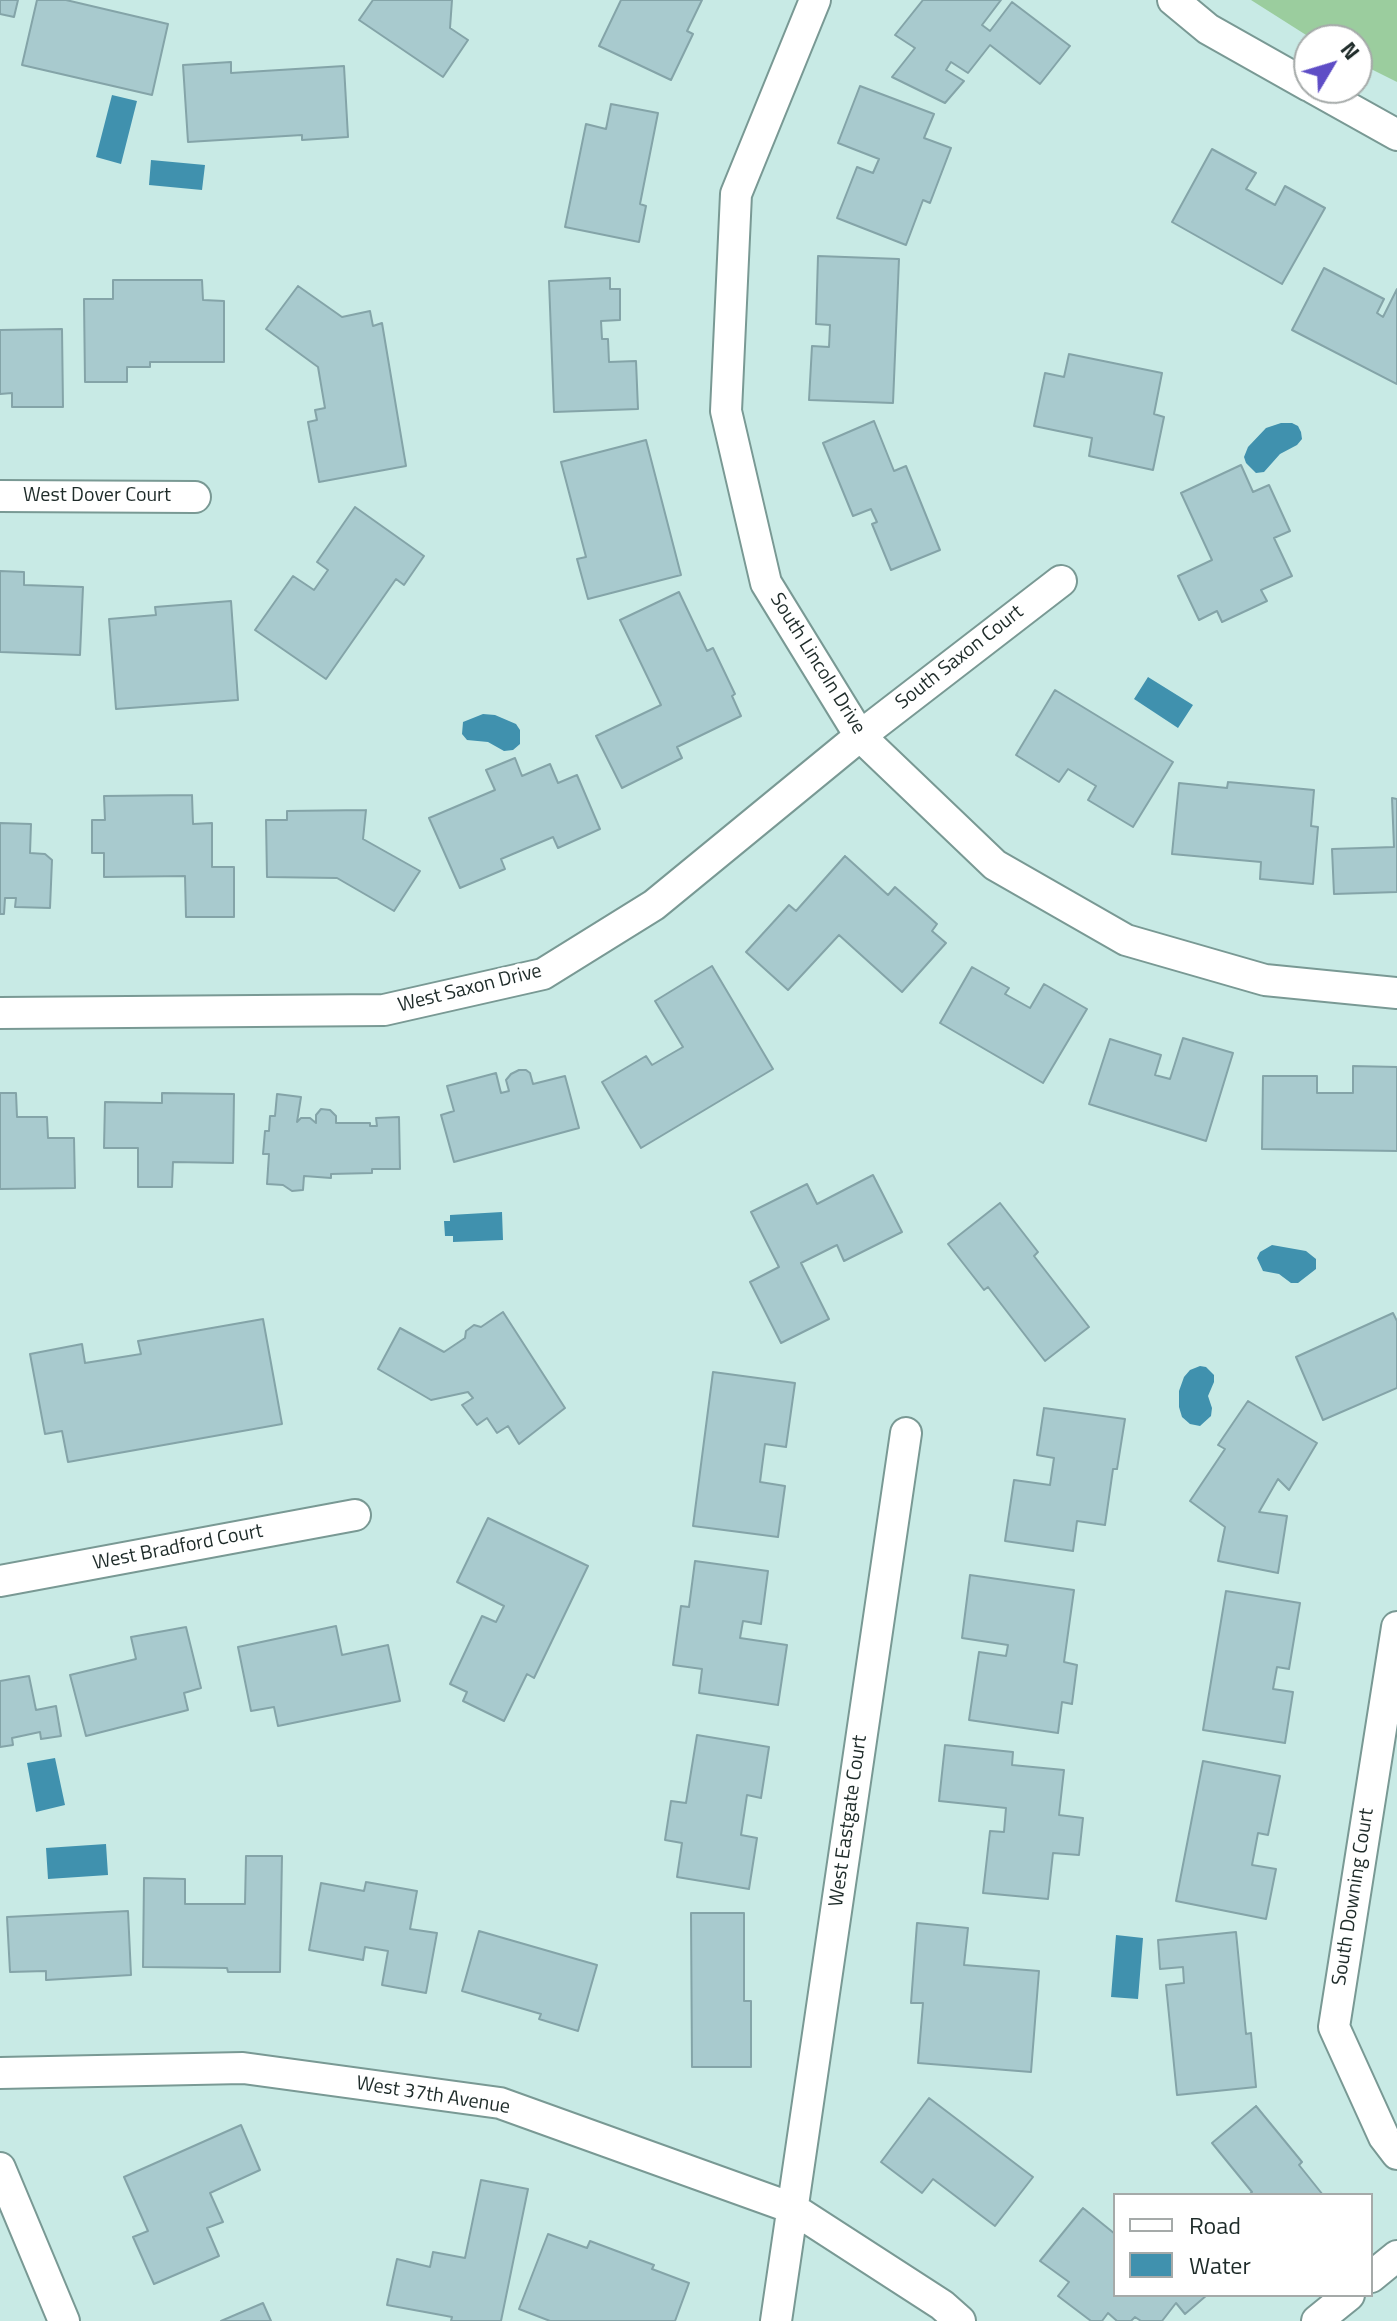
<!DOCTYPE html>
<html>
<head>
<meta charset="utf-8">
<style>
  body { margin:0 }
  #map { position:relative; width:1397px; height:2321px; overflow:hidden; background:#c8eae5; font-family:"Titillium Web",sans-serif }
  canvas { display:block }
  .legend { position:absolute; left:1113px; top:2193px; width:260px; height:104px; box-sizing:border-box; background:#fff; border:2px solid #a5aaa9; margin:0; padding:10px 14px; list-style:none; font-size:24px; color:#1e2b29 }
  .legend li { display:flex; align-items:center; gap:16px; height:40px }
  .legend b { width:40px; border:2px solid #a5aaa9 }
  .north { position:absolute; left:1293px; top:24px; width:80px; height:80px; box-sizing:border-box; background:#fff; border:2px solid #a5aaa9; border-radius:50%; rotate:52deg; font-size:22px; font-weight:700; line-height:32px; text-align:center; color:#1e2b29 }
  .north::after { content:''; display:block; margin:auto; width:28px; height:36px; background:#5e4dc6; clip-path:polygon(50% 0,100% 100%,50% 72%,0 100%) }
</style>
</head>
<body>
<div id="map">
<canvas width="1397" height="2321"></canvas>
<ul class="legend">
<li><b style="height:10px;background:#fff"></b>Road</li>
<li><b style="height:22px;background:#4091ae"></b>Water</li>
</ul>
<div class="north">N</div>
</div>
<script>
const c = document.querySelector('canvas').getContext('2d');
c.lineJoin = 'round';
function paint(path, color) {
  c.fillStyle = color;
  c.fill(path, 'evenodd');
}
function shape(rows) {
  const path = new Path2D();
  for (const r of rows) {
    path.moveTo(r[0], r[1]);
    for (let i = 2; i < r.length; i += 2) path.lineTo(r[i], r[i + 1]);
  }
  return path;
}
function stroke(path, color, width, dash) {
  c.strokeStyle = color;
  c.lineWidth = width;
  c.lineCap = dash ? 'butt' : 'round';
  c.setLineDash(dash || []);
  c.stroke(path);
}
function write(font, color, halo, rows, align = 'center') {
  c.font = font + ' "Titillium Web",sans-serif';
  c.lineWidth = 8;
  c.setLineDash([]);
  c.textBaseline = 'middle';
  c.strokeStyle = halo;
  c.fillStyle = color;
  for (const [text, x, y, turn = 0] of rows) {
    c.save();
    c.translate(x, y);
    c.rotate((+turn || 0) * Math.PI / 180);
    c.textAlign = isNaN(turn) ? turn : align;
    if (halo) c.strokeText(text, 0, 0);
    c.fillText(text, 0, 0);
    c.restore();
  }
}
paint(shape([
  [1251,0,1397,0,1397,82,1357,62,1357,40,1314,40]
]), '#9bcd9e');
paint(shape([
  [112,95,137,101,121,164,96,157],
  [151,160,205,165,202,190,149,185],
  [1281,423,1292,423,1298,426,1301,432,1302,439,1297,445,1280,454,1264,472,1256,473,1246,463,1244,457,1248,447,1266,428],
  [1148,677,1193,705,1178,728,1134,699],
  [483,714,495,715,516,724,520,730,520,744,513,750,504,751,488,742,467,740,462,734,463,722],
  [502,1212,503,1240,453,1242,453,1236,445,1236,444,1221,450,1221,450,1215],
  [1272,1245,1306,1251,1316,1259,1316,1269,1298,1283,1291,1283,1279,1274,1263,1271,1257,1258,1260,1252],
  [1200,1366,1206,1367,1214,1375,1214,1382,1208,1396,1212,1408,1211,1416,1200,1426,1190,1424,1182,1417,1179,1407,1179,1391,1184,1377,1190,1370],
  [55,1758,65,1805,36,1812,27,1763],
  [106,1844,108,1875,48,1879,46,1848],
  [1116,1935,1143,1938,1138,1999,1111,1997]
]), '#4091ae');
const building = shape([
  [0,0,18,0,14,17,0,14,0,0],
  [37,0,66,0,168,24,152,95,22,65,37,0],
  [373,0,452,0,450,28,468,40,443,77,359,20,373,0],
  [621,0,702,0,687,31,693,34,671,80,599,46,621,0],
  [923,0,1001,0,982,25,990,31,1012,2,1070,46,1040,84,990,45,968,73,951,62,946,70,964,81,945,103,892,77,915,48,895,35,923,0],
  [231,62,231,73,344,66,348,137,302,140,302,135,188,142,183,65,231,62],
  [860,86,934,114,924,138,951,148,930,203,923,200,906,245,837,218,857,167,873,173,879,159,838,143,860,86],
  [611,104,658,113,640,204,646,206,639,242,565,227,586,124,606,129,611,104],
  [1212,149,1256,173,1246,189,1275,205,1285,186,1325,208,1282,284,1172,222,1212,149],
  [818,256,899,259,893,403,809,400,812,346,829,347,830,325,816,324,818,256],
  [1324,268,1384,299,1377,313,1383,317,1397,289,1397,384,1292,330,1324,268],
  [610,278,610,289,620,289,620,320,601,321,602,339,608,339,609,362,636,361,638,409,554,412,549,281,610,278],
  [113,280,202,280,203,300,224,301,224,362,150,362,150,367,127,367,127,382,85,382,84,299,113,299,113,280],
  [298,286,342,317,370,311,373,326,382,323,406,466,319,482,308,422,317,420,315,410,325,408,318,367,266,329,298,286],
  [62,329,63,407,12,407,12,393,0,394,0,330,62,329],
  [1069,354,1162,373,1154,414,1164,417,1153,470,1089,456,1092,438,1034,426,1045,373,1064,377,1069,354],
  [874,421,894,471,906,466,940,550,891,570,872,524,877,522,871,509,853,516,823,443,874,421],
  [646,440,681,575,588,599,577,559,586,557,561,462,646,440],
  [1241,465,1253,492,1269,485,1290,531,1274,538,1292,576,1261,590,1267,601,1222,622,1217,611,1199,620,1178,576,1212,560,1181,493,1241,465],
  [355,507,424,556,404,585,396,579,326,679,255,630,293,576,314,590,328,570,317,562,355,507],
  [0,571,24,572,24,585,83,587,80,655,0,652,0,571],
  [679,592,707,651,713,648,735,694,732,696,741,716,677,747,682,758,622,788,596,736,661,705,620,620,679,592],
  [231,601,238,700,116,709,109,619,156,615,155,607,231,601],
  [1055,690,1173,762,1133,827,1088,800,1096,786,1068,769,1059,782,1016,755,1055,690],
  [515,758,522,776,550,764,558,783,577,775,600,829,558,848,553,837,501,859,505,869,460,888,429,818,495,790,486,770,515,758],
  [1228,782,1314,790,1311,826,1318,827,1313,884,1260,879,1261,862,1172,854,1179,783,1227,788,1228,782],
  [192,795,193,824,212,823,212,867,234,867,234,917,186,917,185,876,104,877,104,853,92,853,92,820,105,820,104,796,192,795],
  [1392,798,1397,799,1397,892,1334,894,1332,849,1394,847,1392,798],
  [366,810,363,839,420,871,394,911,337,878,267,877,266,820,287,820,287,811,366,810],
  [0,823,31,824,30,853,45,854,52,860,50,908,15,907,16,898,5,898,4,914,0,914,0,823],
  [845,856,888,895,895,887,937,924,932,931,946,943,902,992,839,935,788,990,746,952,789,905,796,911,845,856],
  [712,966,773,1069,641,1148,602,1082,646,1056,652,1065,683,1047,655,1001,712,966],
  [972,967,1009,988,1005,994,1030,1008,1044,984,1087,1009,1043,1083,940,1023,972,967],
  [1183,1038,1233,1053,1206,1141,1089,1104,1110,1039,1161,1055,1155,1075,1170,1079,1183,1038],
  [1353,1066,1397,1067,1397,1151,1262,1149,1263,1076,1317,1076,1317,1093,1353,1093,1353,1066],
  [519,1070,526,1070,530,1073,533,1084,565,1076,579,1128,454,1162,441,1115,454,1111,447,1086,496,1073,501,1093,509,1091,506,1080,511,1074,519,1070],
  [0,1093,16,1093,17,1117,47,1117,48,1138,74,1138,75,1188,0,1189,0,1093],
  [162,1093,234,1094,233,1163,173,1162,172,1187,138,1187,138,1148,104,1148,105,1102,162,1103,162,1093],
  [277,1094,301,1097,297,1122,301,1118,310,1118,316,1123,316,1115,321,1109,330,1110,336,1116,336,1123,370,1123,370,1126,377,1126,376,1118,399,1117,400,1169,372,1169,372,1173,331,1174,331,1178,304,1176,303,1190,292,1191,283,1185,267,1184,269,1154,263,1154,265,1131,269,1131,270,1116,275,1116,277,1094],
  [873,1175,902,1232,844,1261,837,1245,801,1263,829,1319,781,1343,750,1282,779,1267,751,1212,807,1184,817,1204,873,1175],
  [1000,1203,1038,1252,1034,1256,1089,1327,1045,1361,988,1287,984,1290,948,1244,1000,1203],
  [503,1312,565,1408,519,1444,508,1426,497,1433,487,1418,477,1425,462,1405,473,1398,468,1392,431,1400,378,1369,400,1328,444,1352,465,1338,466,1331,474,1325,481,1327,503,1312],
  [1393,1313,1397,1321,1397,1388,1323,1420,1296,1357,1393,1313],
  [263,1319,282,1424,68,1462,62,1431,45,1434,30,1354,82,1344,85,1363,141,1354,138,1341,263,1319],
  [713,1372,795,1383,786,1447,765,1444,760,1482,785,1486,778,1537,693,1526,713,1372],
  [1248,1401,1317,1443,1289,1490,1278,1479,1259,1512,1287,1516,1278,1573,1218,1561,1225,1527,1190,1501,1225,1449,1218,1445,1248,1401],
  [1044,1408,1125,1419,1117,1469,1113,1469,1105,1525,1077,1521,1073,1551,1005,1541,1014,1480,1050,1485,1054,1458,1037,1455,1044,1408],
  [488,1518,588,1566,534,1678,527,1674,504,1721,463,1701,467,1692,450,1684,482,1616,496,1622,504,1606,457,1582,488,1518],
  [695,1561,768,1571,761,1624,743,1621,740,1638,787,1645,778,1705,699,1693,702,1669,673,1665,681,1606,689,1607,695,1561],
  [970,1575,1074,1590,1064,1662,1077,1665,1072,1704,1062,1702,1058,1733,969,1720,979,1652,1006,1656,1008,1645,962,1638,970,1575],
  [1226,1591,1300,1603,1289,1669,1277,1667,1273,1689,1293,1692,1285,1743,1203,1730,1226,1591],
  [336,1626,342,1655,388,1645,400,1701,278,1726,274,1707,251,1711,238,1647,336,1626],
  [186,1627,201,1688,184,1693,188,1710,86,1736,70,1675,136,1659,131,1637,186,1627],
  [29,1676,36,1710,56,1706,61,1736,41,1739,40,1732,12,1738,13,1745,0,1747,0,1681,29,1676],
  [697,1735,769,1747,761,1798,747,1795,741,1835,757,1838,749,1889,677,1877,682,1843,665,1840,671,1801,686,1803,697,1735],
  [945,1745,1013,1752,1012,1765,1064,1770,1059,1815,1083,1818,1079,1855,1053,1853,1048,1899,983,1893,990,1831,1004,1832,1006,1808,939,1801,945,1745],
  [1203,1761,1280,1776,1268,1835,1258,1833,1252,1865,1276,1869,1266,1919,1176,1901,1203,1761],
  [246,1856,282,1856,280,1972,228,1972,227,1968,143,1967,144,1878,185,1879,185,1904,245,1904,246,1856],
  [366,1882,417,1891,410,1929,437,1933,426,1993,382,1985,388,1951,365,1947,363,1960,309,1950,321,1883,364,1891,366,1882],
  [128,1911,131,1975,46,1980,46,1971,10,1972,7,1917,128,1911],
  [691,1913,744,1913,744,2001,751,2001,751,2067,692,2067,691,1913],
  [917,1923,968,1928,964,1965,1039,1971,1031,2072,918,2063,923,2003,911,2003,917,1923],
  [479,1931,597,1965,578,2031,539,2019,541,2014,462,1991,479,1931],
  [1236,1932,1246,2034,1251,2033,1256,2087,1177,2095,1166,1985,1184,1983,1183,1967,1160,1969,1158,1940,1236,1932],
  [929,2098,1033,2177,995,2226,933,2179,922,2193,881,2162,929,2098],
  [1256,2106,1302,2162,1299,2165,1323,2195,1249,2195,1252,2192,1212,2143,1256,2106],
  [241,2125,260,2170,210,2193,223,2222,207,2228,219,2256,154,2284,133,2237,148,2231,124,2177,241,2125],
  [481,2180,528,2189,501,2321,451,2321,452,2317,387,2305,397,2259,430,2267,433,2252,465,2258,481,2180],
  [1083,2208,1115,2234,1115,2295,1207,2295,1185,2314,1176,2303,1162,2321,1141,2321,1135,2317,1131,2321,1117,2321,1108,2313,1102,2321,1091,2321,1058,2296,1069,2282,1040,2261,1083,2208],
  [548,2234,587,2248,590,2241,654,2265,652,2269,689,2283,675,2321,550,2321,519,2309,548,2234],
  [263,2303,271,2321,221,2321,263,2303]
]);
paint(building, '#a8cace');
stroke(building, '#84a4a8', 2);
const street = shape([
  [815,0,736,194,726,411,766,583,860,736,995,865,1126,940,1265,980,1397,993],
  [1173,0,1208,29,1309,86],
  [1313,88,1397,135],
  [0,496,195,497],
  [0,1013,384,1010,543,974,654,905,860,736,1061,581],
  [0,1581,355,1515],
  [1397,1627,1334,2027,1384,2137,1397,2154],
  [0,2073,243,2068,500,2103,792,2208,942,2305,960,2321],
  [0,2168,64,2321],
  [1371,2277,1397,2256],
  [776,2321,906,1433],
  [1317,2321,1349,2295]
]);
stroke(street, '#799994', 34);
stroke(street, '#fff', 30);
write('20px', '#1e2b29', '#fff', [
  ["West Dover Court",97,496],
  ["South Saxon Court",960,658,-38],
  ["South Lincoln Drive",817,664,58],
  ["West Saxon Drive",470,989,-14],
  ["West Bradford Court",178,1548,-11],
  ["West Eastgate Court",849,1821,-82],
  ["South Downing Court",1354,1897,-81],
  ["West 37th Avenue",433,2096,9]
]);
</script>
</body>
</html>
